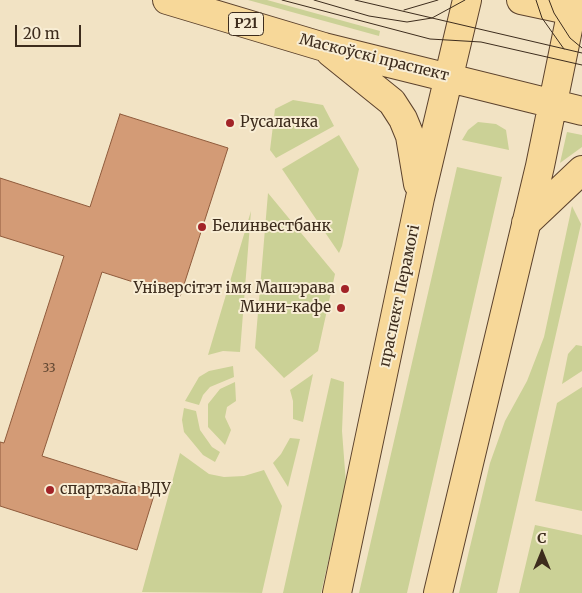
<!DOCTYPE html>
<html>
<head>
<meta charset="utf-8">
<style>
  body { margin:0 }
  #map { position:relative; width:582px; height:593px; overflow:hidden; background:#f2e3c4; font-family:Merriweather,serif }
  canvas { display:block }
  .north { position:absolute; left:517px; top:528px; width:50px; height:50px; -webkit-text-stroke:4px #f8edd4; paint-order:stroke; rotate:0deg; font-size:14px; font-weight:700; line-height:20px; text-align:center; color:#3d2c1d }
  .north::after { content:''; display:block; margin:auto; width:18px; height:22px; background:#3d2c1d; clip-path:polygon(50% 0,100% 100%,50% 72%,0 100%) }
  .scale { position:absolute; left:15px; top:25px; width:66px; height:22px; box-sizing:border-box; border:2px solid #3d2c1d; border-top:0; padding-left:6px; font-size:15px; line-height:18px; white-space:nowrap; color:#3d2c1d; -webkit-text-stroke:4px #f8edd4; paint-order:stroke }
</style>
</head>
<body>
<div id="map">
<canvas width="582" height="593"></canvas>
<div class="north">С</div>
<div class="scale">20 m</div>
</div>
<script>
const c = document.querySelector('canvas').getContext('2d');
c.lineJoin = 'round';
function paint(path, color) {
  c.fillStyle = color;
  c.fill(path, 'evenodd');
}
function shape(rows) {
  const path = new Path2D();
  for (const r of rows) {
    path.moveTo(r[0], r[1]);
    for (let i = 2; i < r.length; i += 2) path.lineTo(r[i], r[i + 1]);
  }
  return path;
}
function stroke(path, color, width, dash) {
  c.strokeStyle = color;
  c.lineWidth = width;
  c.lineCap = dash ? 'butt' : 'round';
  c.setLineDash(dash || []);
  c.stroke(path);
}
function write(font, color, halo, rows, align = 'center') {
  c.font = font + ' Merriweather,serif';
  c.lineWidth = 4;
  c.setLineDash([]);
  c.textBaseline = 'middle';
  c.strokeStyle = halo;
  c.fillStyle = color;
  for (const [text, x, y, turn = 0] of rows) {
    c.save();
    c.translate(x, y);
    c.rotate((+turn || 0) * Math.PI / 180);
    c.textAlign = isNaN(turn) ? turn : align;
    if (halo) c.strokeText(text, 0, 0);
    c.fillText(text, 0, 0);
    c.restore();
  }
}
paint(shape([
  [248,0,267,0,380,31,379,36],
  [293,100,323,105,334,126,276,158,270,150,275,109],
  [478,122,496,124,506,130,509,150,462,140,468,130],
  [567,132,582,135,582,147,560,163],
  [339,135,359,169,342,246,339,253,282,169],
  [457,167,502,177,407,593,359,593],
  [268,193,335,274,318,351,284,378,255,348],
  [572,206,581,224,497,593,459,593,490,463,505,421,527,381,544,337],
  [251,211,240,352,223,351,208,355],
  [576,345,582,346,582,371,562,384,568,354],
  [233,366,234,377,210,387,203,395,199,405,185,401,199,377,209,371],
  [313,374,303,422,293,419,293,401,290,390],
  [331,378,344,382,342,431,346,484,321,593,283,593],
  [235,382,236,401,227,407,225,417,231,430,225,445,208,427,208,404,220,389],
  [582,387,582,511,535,501,557,403],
  [184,408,196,411,200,430,212,447,220,452,215,462,203,455,184,432,182,420],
  [290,438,300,439,288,487,273,463,281,454],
  [180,453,209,474,224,477,244,476,264,470,282,506,262,593,142,592],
  [535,525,582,535,582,593,519,593]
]), '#cbd196');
const building = shape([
  [120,114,228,148,180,297,102,272,42,456,155,492,137,550,0,506,0,442,4,443,64,256,0,236,0,178,90,207,120,114]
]);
paint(building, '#d39b76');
stroke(building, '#8f5b3c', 1);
const major = shape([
  [167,0,324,47,582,111],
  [521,0,582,13],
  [330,52,392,102,403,119,410,136,418,184],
  [526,223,582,170],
  [337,593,420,198,467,0],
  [438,593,540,166,574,0]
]);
stroke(major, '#5c422d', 30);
stroke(major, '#f7d899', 28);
stroke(shape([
  [282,0,430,39,481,42,582,65],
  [314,0,369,16,407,22,432,18,465,0],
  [355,0,582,53],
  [536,0,542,18,564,49],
  [549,0,554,13,570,38,582,48],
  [404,10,438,0]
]), '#3d2c1d', 1);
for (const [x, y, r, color] of [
  [230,123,5,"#a22327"],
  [202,227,5,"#a22327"],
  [345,289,5,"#a22327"],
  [341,308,5,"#a22327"],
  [50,490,5,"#a22327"]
]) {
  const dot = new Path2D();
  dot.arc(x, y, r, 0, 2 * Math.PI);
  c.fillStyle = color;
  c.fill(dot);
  stroke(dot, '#f8edd4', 2);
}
write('12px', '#624833', null, [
  ["33",49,369]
]);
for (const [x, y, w] of [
  [246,24,35]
]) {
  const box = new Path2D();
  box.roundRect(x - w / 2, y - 11.5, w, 23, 4);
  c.fillStyle = '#f8edd4';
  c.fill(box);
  stroke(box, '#3d2c1d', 1);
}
write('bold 14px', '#3d2c1d', null, [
  ["Р21",246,24]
]);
write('15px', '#3d2c1d', '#f8edd4', [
  ["Маскоўскі праспект",374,58,14],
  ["праспект Перамогі",400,296,-78]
]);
write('15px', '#3d2c1d', '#f8edd4', [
  ["Русалачка",240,123],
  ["Белинвестбанк",212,227],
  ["Універсітэт імя Машэрава",335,289,"right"],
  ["Мини-кафе",331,308,"right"],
  ["спартзала ВДУ",60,490]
], 'left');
</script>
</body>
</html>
